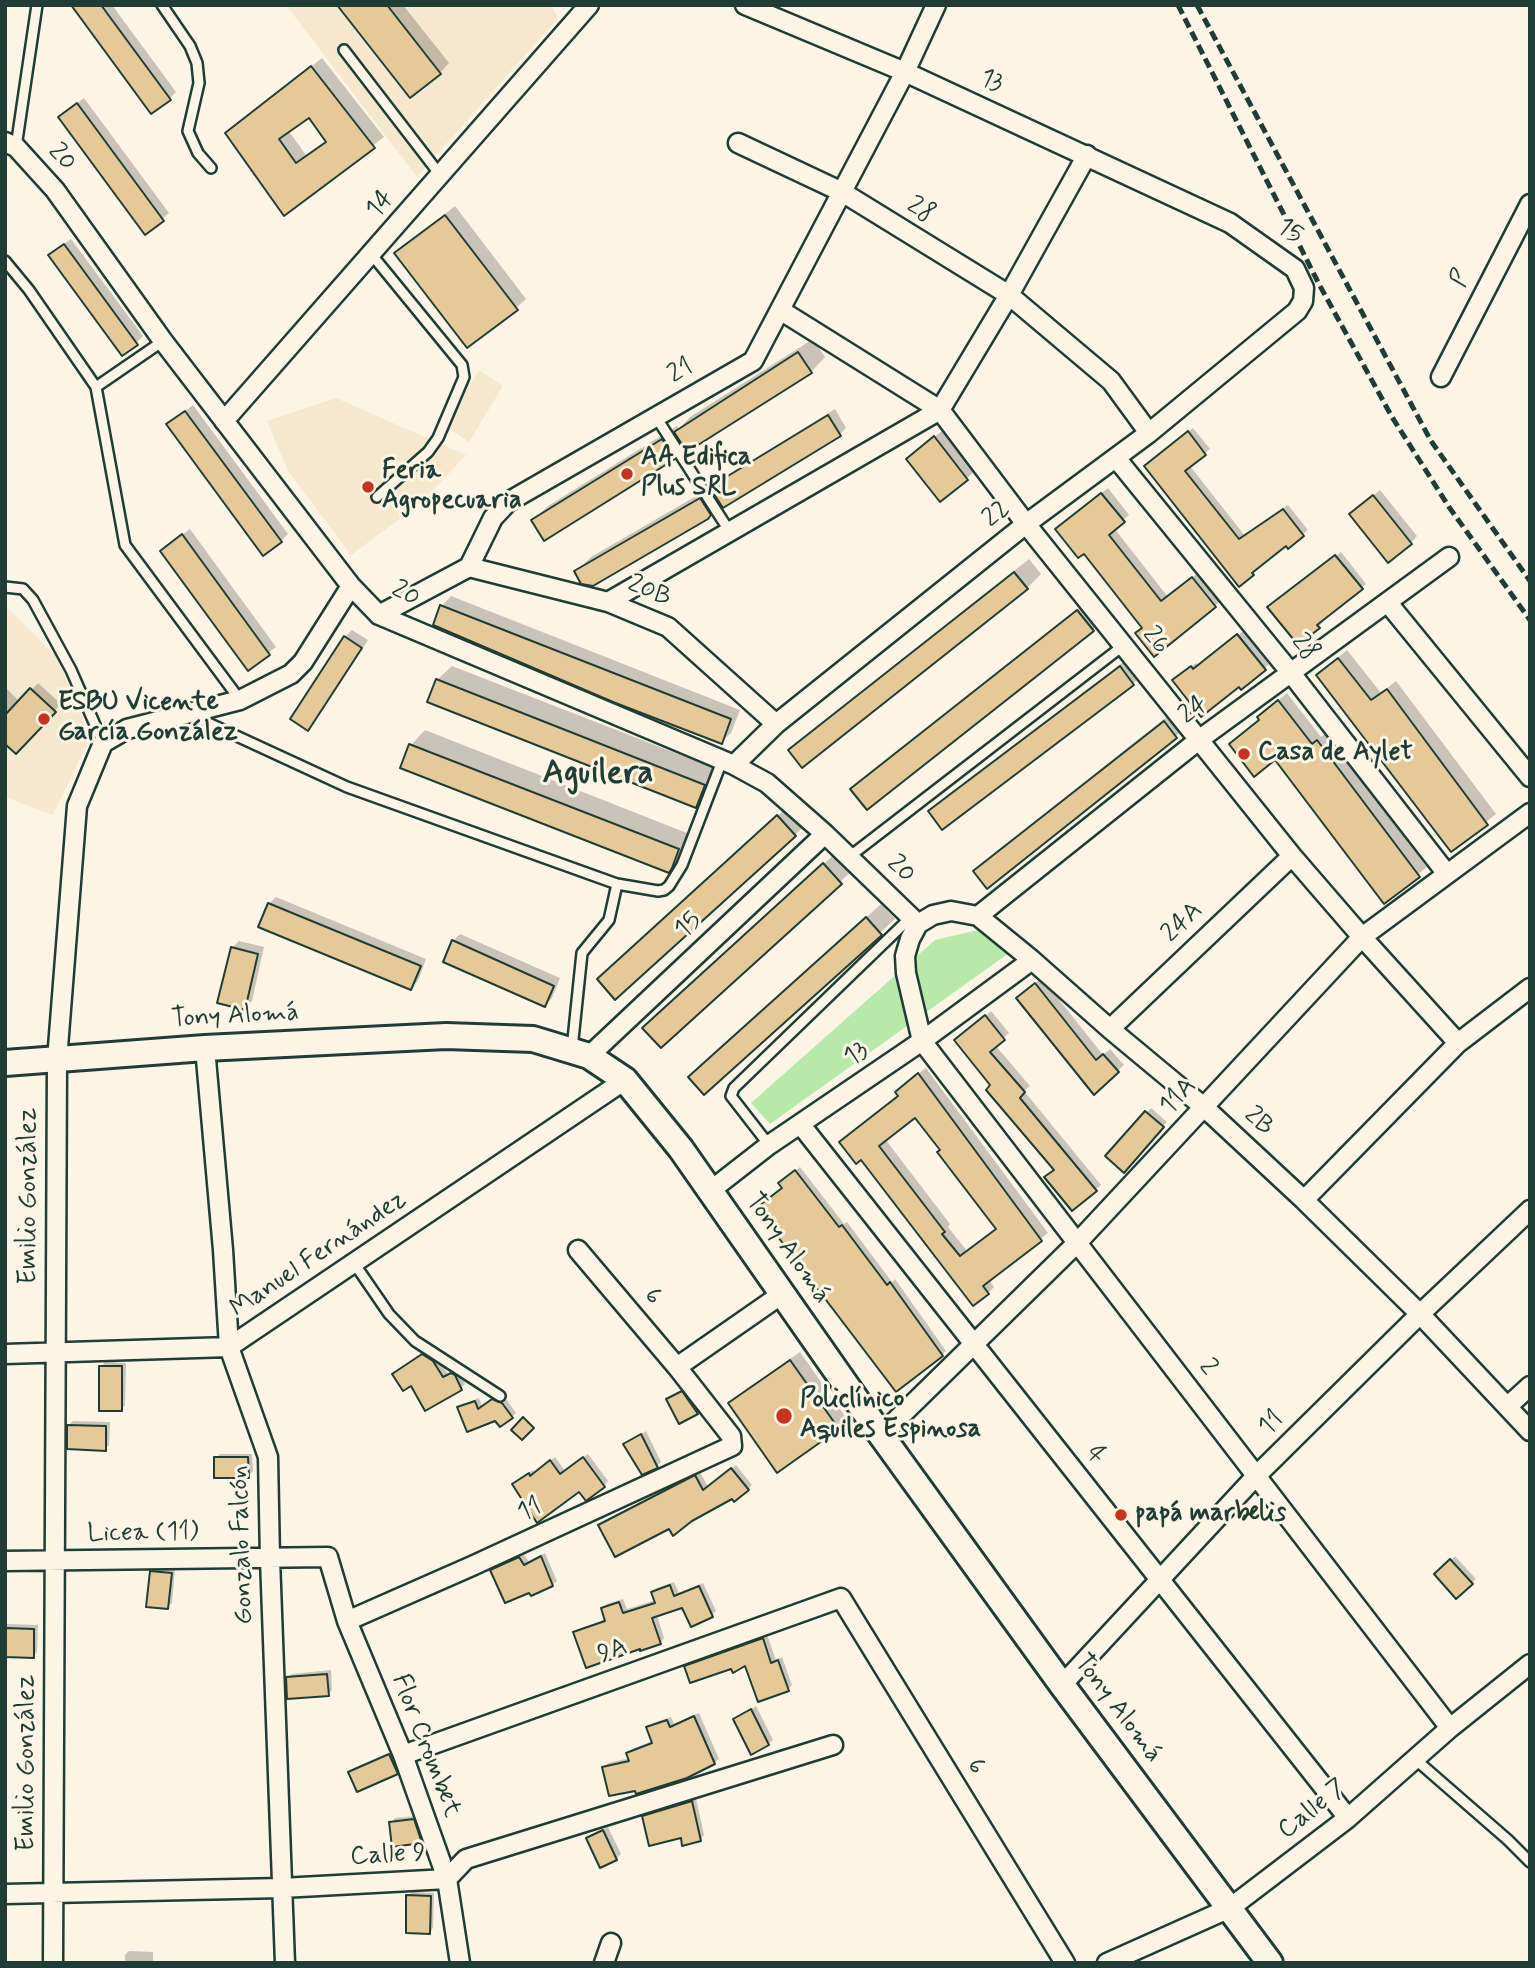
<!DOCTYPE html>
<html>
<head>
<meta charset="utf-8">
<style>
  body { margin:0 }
  #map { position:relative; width:1535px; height:1968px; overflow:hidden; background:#fcf5e5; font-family:Mynerve,sans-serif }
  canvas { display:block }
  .frame { position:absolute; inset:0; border:7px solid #1f3d34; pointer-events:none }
</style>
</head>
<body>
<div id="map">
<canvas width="1535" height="1968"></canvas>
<div class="frame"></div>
</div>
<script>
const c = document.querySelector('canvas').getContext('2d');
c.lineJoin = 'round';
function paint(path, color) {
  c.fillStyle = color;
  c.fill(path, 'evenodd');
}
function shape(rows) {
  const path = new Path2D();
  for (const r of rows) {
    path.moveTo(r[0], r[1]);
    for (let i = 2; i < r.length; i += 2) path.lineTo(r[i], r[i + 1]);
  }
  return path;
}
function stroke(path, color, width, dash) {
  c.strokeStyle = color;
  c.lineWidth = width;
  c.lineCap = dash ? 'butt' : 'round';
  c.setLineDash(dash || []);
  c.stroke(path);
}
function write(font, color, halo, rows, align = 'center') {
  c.font = font + ' Mynerve,sans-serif';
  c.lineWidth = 6;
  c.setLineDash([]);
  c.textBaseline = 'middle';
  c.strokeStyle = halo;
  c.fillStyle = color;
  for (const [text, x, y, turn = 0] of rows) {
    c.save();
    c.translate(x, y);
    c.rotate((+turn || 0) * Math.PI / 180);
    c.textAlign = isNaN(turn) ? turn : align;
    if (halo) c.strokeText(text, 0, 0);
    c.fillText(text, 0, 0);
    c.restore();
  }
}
paint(shape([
  [286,5,551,5,558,18,417,177],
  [479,370,503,386,469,442,444,426],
  [336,398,466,455,421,503,351,555,288,471,267,421],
  [5,605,55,655,77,701,90,738,53,815,5,797]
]), '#f5e8ce');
paint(shape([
  [978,930,1009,953,770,1124,751,1103,935,940]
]), '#b7eaaa');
paint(shape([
  [73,5,112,5,176,92,169,99],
  [339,5,403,5,449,63,440,73],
  [322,58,384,137,285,213,227,133],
  [309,115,327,140,306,155,288,130],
  [84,98,169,213,162,219,67,111],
  [455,206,526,299,516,308,396,253],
  [71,239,143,336,136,343,57,249],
  [813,339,825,357,811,372,685,446,674,458,533,520,548,506,677,426,679,429,690,417],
  [193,405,288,534,281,541,176,418],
  [835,409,846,428,839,435,722,503,707,518,576,572,591,557,715,485,717,489,727,476],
  [1193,428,1210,449,1190,466,1245,536,1288,505,1308,530,1288,546,1286,544,1239,584,1152,461],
  [942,431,974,472,940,500,915,452],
  [1108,488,1129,515,1114,528,1168,597,1199,572,1221,600,1215,606,1144,627,1063,523],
  [1380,490,1417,536,1411,543,1351,514],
  [190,529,276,647,248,668,169,544],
  [1341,552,1366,584,1321,620,1323,622,1318,627,1274,603],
  [1029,559,1041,574,1027,588,790,750,805,736],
  [451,596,740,710,731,733,721,742,442,606],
  [1093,597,1107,616,1093,630,853,789,867,775],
  [352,630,368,640,315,721,308,728,345,637],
  [1243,631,1269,664,1265,668,1178,676,1196,663,1198,666],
  [1347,650,1381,693,1396,681,1496,814,1451,850,1328,666],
  [1135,653,1147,669,1133,684,930,812,945,797],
  [452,666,719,770,710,791,696,806,437,680],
  [38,683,61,704,16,752,5,741,5,687,20,702],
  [1287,693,1321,737,1326,733,1427,867,1384,901,1261,719,1268,709],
  [1179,707,1190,722,1176,736,987,886,976,872,990,857],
  [425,730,692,835,683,856,668,871,411,745],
  [793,802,809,821,795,835,613,965],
  [839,850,855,868,661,1046,659,1013],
  [276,897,426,959,418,981,411,988,269,904],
  [881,904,895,919,704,1093,705,1063],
  [460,934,560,978,552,998,545,1005,453,941],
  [239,941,264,947,252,1001,245,1008,232,948],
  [1042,978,1103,1055,1110,1049,1124,1065,1094,1092,1024,992],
  [991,1011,1009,1033,995,1045,1030,1086,1024,1091,1101,1185,1095,1190,1056,1169,993,1085,962,1035],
  [926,1068,1048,1233,989,1280,994,1287,988,1293,861,1157,900,1095,903,1085],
  [916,1116,998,1228,967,1251,948,1227,950,1224,885,1139],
  [1151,1108,1167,1122,1123,1170,1107,1156],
  [800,1167,844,1224,847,1222,892,1282,895,1279,946,1351,942,1355,784,1188,785,1179],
  [428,1351,437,1357,448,1374,457,1370,459,1371,465,1384,461,1388,412,1383,394,1374],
  [800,1352,847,1419,837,1428,731,1404,740,1394],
  [105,1362,126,1363,125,1405,121,1410,101,1367],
  [687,1388,702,1408,680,1422,668,1400],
  [497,1396,506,1399,516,1413,512,1417,496,1419,459,1408,464,1404,479,1398,482,1406],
  [73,1421,110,1422,109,1445,105,1449,69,1425],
  [646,1431,661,1462,657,1466,625,1444],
  [220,1454,252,1454,253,1471,248,1476,216,1458],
  [588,1454,608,1481,604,1486,579,1489,518,1480,533,1470,535,1473,555,1457,565,1471],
  [736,1465,752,1485,748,1489,669,1527,600,1526,604,1521,700,1472,708,1487],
  [545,1553,557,1581,552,1585,493,1570,497,1566,524,1554,529,1562],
  [1455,1556,1476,1579,1456,1597,1436,1574],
  [156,1567,175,1569,172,1603,167,1607,152,1572],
  [674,1582,679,1593,703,1583,716,1611,712,1615,682,1605,657,1615,664,1638,660,1643,575,1633,579,1629,606,1619,603,1608,607,1604,623,1599,627,1609,656,1600,653,1592,657,1588],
  [5,1624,38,1625,37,1652,33,1656,5,1655],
  [767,1635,776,1660,782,1657,792,1685,788,1689,746,1663,732,1667,686,1667,690,1663],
  [331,1670,332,1690,328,1694,288,1678,292,1674],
  [756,1706,773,1740,768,1744,735,1719],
  [699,1713,719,1759,714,1763,604,1767,608,1763,630,1758,628,1754,632,1749,653,1741,648,1728,653,1723,671,1717,674,1724],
  [394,1751,401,1768,397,1772,350,1773,354,1768],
  [696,1798,704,1835,700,1840,682,1836,644,1817,648,1813],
  [418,1816,425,1837,421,1841,391,1823,395,1818],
  [608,1827,621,1854,616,1859,588,1838],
  [412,1892,434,1893,433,1928,429,1932,408,1896],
  [129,1951,153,1952,153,1963,125,1963,125,1955]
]), '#0003');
const building = shape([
  [71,5,101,5,171,100,151,114,71,5],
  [337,5,387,5,441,74,410,98,337,5],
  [311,66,375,148,284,216,225,133,311,66],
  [309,118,326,142,296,163,279,139,309,118],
  [77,103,164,221,145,235,58,117,77,103],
  [445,215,518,310,467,348,394,253,445,215],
  [64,244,138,345,122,356,48,255,64,244],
  [798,352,812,373,687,452,674,432,798,352],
  [185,411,282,542,263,556,166,424,185,411],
  [828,415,841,436,723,508,712,491,721,486,718,482,828,415],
  [1188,431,1206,455,1185,471,1239,539,1283,509,1304,536,1288,549,1286,546,1252,573,1254,575,1239,587,1144,466,1188,431],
  [934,436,968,480,940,502,906,459,934,436],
  [662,439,675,459,544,541,531,520,662,439],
  [1101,493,1125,522,1109,535,1161,601,1192,577,1216,607,1154,657,1135,633,1142,628,1084,554,1078,558,1055,529,1101,493],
  [1373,495,1412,544,1388,563,1349,514,1373,495],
  [700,498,711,515,708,519,593,586,581,584,574,571,700,498],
  [182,534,270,655,248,671,160,551,182,534],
  [1335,555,1363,589,1317,625,1320,628,1298,645,1267,607,1335,555],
  [1014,572,1028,589,802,768,788,750,1014,572],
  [440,605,731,719,722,744,613,702,433,625,440,605],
  [1077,610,1094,631,867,810,850,789,1077,610],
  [1237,634,1266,670,1241,690,1239,687,1201,717,1172,680,1191,666,1193,669,1237,634],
  [344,636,362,648,308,731,290,719,344,636],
  [1338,658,1371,700,1387,689,1488,825,1451,852,1316,675,1338,658],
  [1120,666,1134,685,942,830,928,811,1120,666],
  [436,679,705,785,696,808,427,702,436,679],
  [30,688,56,712,16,754,5,744,5,715,30,688],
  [1278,700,1312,744,1317,740,1420,877,1384,904,1275,760,1254,777,1229,744,1259,720,1257,717,1278,700],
  [1164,721,1177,738,987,889,973,871,1164,721],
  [409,744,679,849,672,868,669,873,400,768,409,744],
  [777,815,796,836,615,1000,597,979,777,815],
  [823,863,842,884,661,1048,642,1028,823,863],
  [268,903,421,966,411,990,258,927,268,903],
  [866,917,882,935,704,1095,688,1077,866,917],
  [452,940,554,986,545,1007,443,962,452,940],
  [231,947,258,954,245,1010,217,1003,231,947],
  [1035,983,1096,1060,1103,1054,1119,1072,1094,1095,1016,998,1035,983],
  [985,1015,1005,1040,990,1052,1025,1092,1020,1098,1097,1191,1072,1211,1044,1177,1054,1170,986,1090,990,1085,954,1040,985,1015],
  [918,1073,1042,1241,983,1286,989,1294,973,1306,861,1160,856,1164,839,1142,898,1096,895,1092,918,1073],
  [915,1118,940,1150,937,1152,996,1229,960,1256,942,1234,945,1232,879,1146,915,1118],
  [1145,1111,1164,1127,1124,1173,1105,1156,1145,1111],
  [795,1170,839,1227,842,1225,887,1285,890,1282,943,1356,896,1392,756,1208,782,1188,778,1183,795,1170],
  [422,1354,433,1361,443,1377,451,1373,455,1375,462,1390,425,1411,411,1386,403,1391,392,1374,422,1354],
  [790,1360,839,1429,777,1473,728,1403,790,1360],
  [99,1366,122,1366,122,1411,99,1411,99,1366],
  [682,1391,698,1414,679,1424,666,1399,682,1391],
  [492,1399,502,1403,513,1418,500,1427,495,1421,467,1432,457,1407,475,1401,478,1409,492,1399],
  [523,1417,534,1428,522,1440,511,1430,523,1417],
  [67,1425,106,1426,106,1451,67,1449,67,1425],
  [641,1434,658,1468,642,1475,623,1444,641,1434],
  [214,1457,248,1457,249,1478,214,1478,214,1457],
  [583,1457,605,1487,586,1501,579,1492,537,1523,512,1484,529,1473,530,1476,550,1460,560,1474,583,1457],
  [731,1468,749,1490,734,1502,732,1499,692,1521,673,1536,669,1529,615,1557,598,1525,695,1475,703,1490,731,1468],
  [541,1556,553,1586,531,1596,529,1593,505,1603,490,1570,519,1557,524,1565,541,1556],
  [1450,1559,1473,1584,1456,1599,1434,1574,1450,1559],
  [150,1571,172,1573,168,1609,146,1607,150,1571],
  [670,1585,674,1596,699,1586,713,1617,691,1627,682,1608,652,1618,661,1644,640,1651,640,1649,586,1668,573,1632,605,1621,601,1608,619,1602,623,1613,655,1603,651,1592,670,1585],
  [5,1628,34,1629,34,1658,5,1657,5,1628],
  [763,1638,771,1663,778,1660,789,1691,758,1702,745,1666,733,1673,731,1669,690,1683,684,1666,763,1638],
  [327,1674,329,1696,287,1699,286,1677,327,1674],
  [751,1709,769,1745,751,1755,733,1719,751,1709],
  [694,1716,715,1764,687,1778,636,1794,635,1791,609,1796,602,1767,629,1761,626,1753,652,1743,646,1727,667,1720,670,1727,694,1716],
  [389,1754,398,1774,357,1792,348,1772,389,1754],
  [692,1801,701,1841,682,1846,681,1838,649,1846,642,1816,692,1801],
  [414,1819,422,1843,392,1847,389,1822,414,1819],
  [603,1830,617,1860,600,1868,586,1838,603,1830],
  [406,1895,431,1896,430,1934,406,1933,406,1895]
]);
paint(building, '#e5c999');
stroke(building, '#1f3d34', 2);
const lane = shape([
  [162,5,190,46,197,63,199,83,188,131,198,153,211,168],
  [344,50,441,176],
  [16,147,37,5],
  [372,255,462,365,464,377,438,438,428,452,377,497],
  [5,261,29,290,96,387,125,545,240,700],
  [96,387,163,341],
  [656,417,730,532],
  [5,587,23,589,33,600,71,670,103,743],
  [191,715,347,787,617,884,658,891,664,890,669,886,682,865,722,761],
  [849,857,1124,645],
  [572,1049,582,953,609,920,617,884],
  [769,1145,731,1096,734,1088,911,917],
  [354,1263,389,1314,415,1341,500,1396],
  [1415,1759,1508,1840,1530,1862]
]);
const street = shape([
  [5,142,16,147,55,190,163,341,351,586,379,615,734,765,767,783,825,834,918,924],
  [738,143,842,192,1009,295,1111,381,1149,433],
  [780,310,940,410,1026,524,1292,856,1362,937,1458,1043],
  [1441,377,1530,204],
  [224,421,589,5],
  [1116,458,1291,673,1447,874],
  [469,567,608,602,668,627,776,724],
  [608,602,940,410,1009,295,1087,155],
  [1388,603,1530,777],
  [379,615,469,567,493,518,508,502,753,361,905,72,936,5],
  [734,765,776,724,1026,524,1149,433,1297,311,1303,301,1304,288,1295,269,1230,223,905,72,745,5],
  [978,916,1200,739,1449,557],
  [1110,1029,1292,856],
  [205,1048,223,1250,229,1347,268,1457,270,1559,285,1963],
  [589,1056,825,834],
  [801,1125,1348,1818],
  [710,1191,769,1145,922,1041,1032,960],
  [1304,1200,1458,1043,1530,988],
  [5,1354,229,1347,625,1080],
  [677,1367,782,1294],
  [1508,1406,1530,1386],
  [881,1435,1077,1243,1362,937,1530,813],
  [5,1561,328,1557,347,1621,403,1755,447,1879,460,1963],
  [347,1621,472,1566,732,1446,731,1436,677,1367,578,1250],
  [1062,1685,1256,1476,1420,1314,1530,1210],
  [1450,1728,922,1041,906,973,905,956,910,939,918,924,933,915,951,911,978,916,1032,960,1110,1029,1205,1108,1304,1200,1420,1314,1530,1431],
  [403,1755,841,1598,1065,1963],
  [5,1894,282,1888,447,1879,466,1859,833,1745],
  [53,1963,57,1060,77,806,103,743,127,729,240,700,291,674,303,662,351,586],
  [604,1963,611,1943],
  [1107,1963,1230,1908,1348,1818,1450,1728,1530,1664]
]);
const secondary = shape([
  [5,1063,205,1048,446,1036,533,1039,589,1056,625,1080,681,1149,881,1435,1062,1685,1270,1963]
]);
stroke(lane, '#1f3d34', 14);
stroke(street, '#1f3d34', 23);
stroke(secondary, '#1f3d34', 30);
stroke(lane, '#fcf5e5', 9);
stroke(street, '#fcf5e5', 18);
stroke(secondary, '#fcf5e5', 24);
stroke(shape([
  [1178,5,1320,286,1392,417,1449,507,1530,620],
  [1197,5,1431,441,1530,581]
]), '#1f3d34', 5, [10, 5]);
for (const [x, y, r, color] of [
  [627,474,7,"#c8321e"],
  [368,487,7,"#c8321e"],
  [44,719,7,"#c8321e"],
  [1244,754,7,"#c8321e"],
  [784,1416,9,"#c8321e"],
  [1121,1515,7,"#c8321e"]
]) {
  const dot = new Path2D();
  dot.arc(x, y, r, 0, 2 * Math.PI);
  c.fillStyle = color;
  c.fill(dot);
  stroke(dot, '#fcf5e5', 2.5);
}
write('26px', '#1f3d34', '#fcf5e5', [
  ["13",991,82,24],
  ["20",61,158,48],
  ["14",381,205,-49],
  ["28",920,211,32],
  ["15",1289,232,37],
  ["P",1462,279,-63],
  ["21",681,372,-30],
  ["22",997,515,-38],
  ["20B",649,592,23],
  ["20",405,595,29],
  ["26",1155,641,51],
  ["28",1304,648,51],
  ["24",1194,711,-37],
  ["20",900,870,44],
  ["24A",1183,923,-44],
  ["15",689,926,-43],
  ["Tony Alomá",235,1017,-3],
  ["13",857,1055,-35],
  ["11A",1179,1097,-47],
  ["2B",1258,1122,43],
  ["Emilio González",30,1196,-90],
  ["Tony Alomá",787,1249,55],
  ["Manuel Fernández",319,1255,-34],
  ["6",652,1297,50],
  ["2",1207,1368,52],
  ["11",1272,1424,-45],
  ["4",1095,1455,52],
  ["11",530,1511,-25],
  ["Licea (11)",143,1534,-1],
  ["Gonzalo Falcón",243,1545,-92],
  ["9A",613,1652,-20],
  ["Tony Alomá",1117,1709,53],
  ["Flor Crombet",425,1746,69],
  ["Emilio González",28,1763,-90],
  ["6",975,1767,58],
  ["Calle 7",1313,1810,-39],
  ["Calle 9",388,1856,-3]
]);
write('bold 26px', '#1f3d34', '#fcf5e5', [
  ["AA Edifica",641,459],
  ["Plus SRL",641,489],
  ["Feria",382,472],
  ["Agropecuaria",382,502],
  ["ESBU Vicente",58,704],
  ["García González",58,734],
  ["Casa de Aylet",1258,754],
  ["Policlínico",800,1401],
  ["Aquiles Espinosa",800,1431],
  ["papá marbelis",1135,1515]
], 'left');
write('bold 33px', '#1f3d34', '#fcf5e5', [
  ["Aguilera",598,775]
]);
</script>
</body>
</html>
